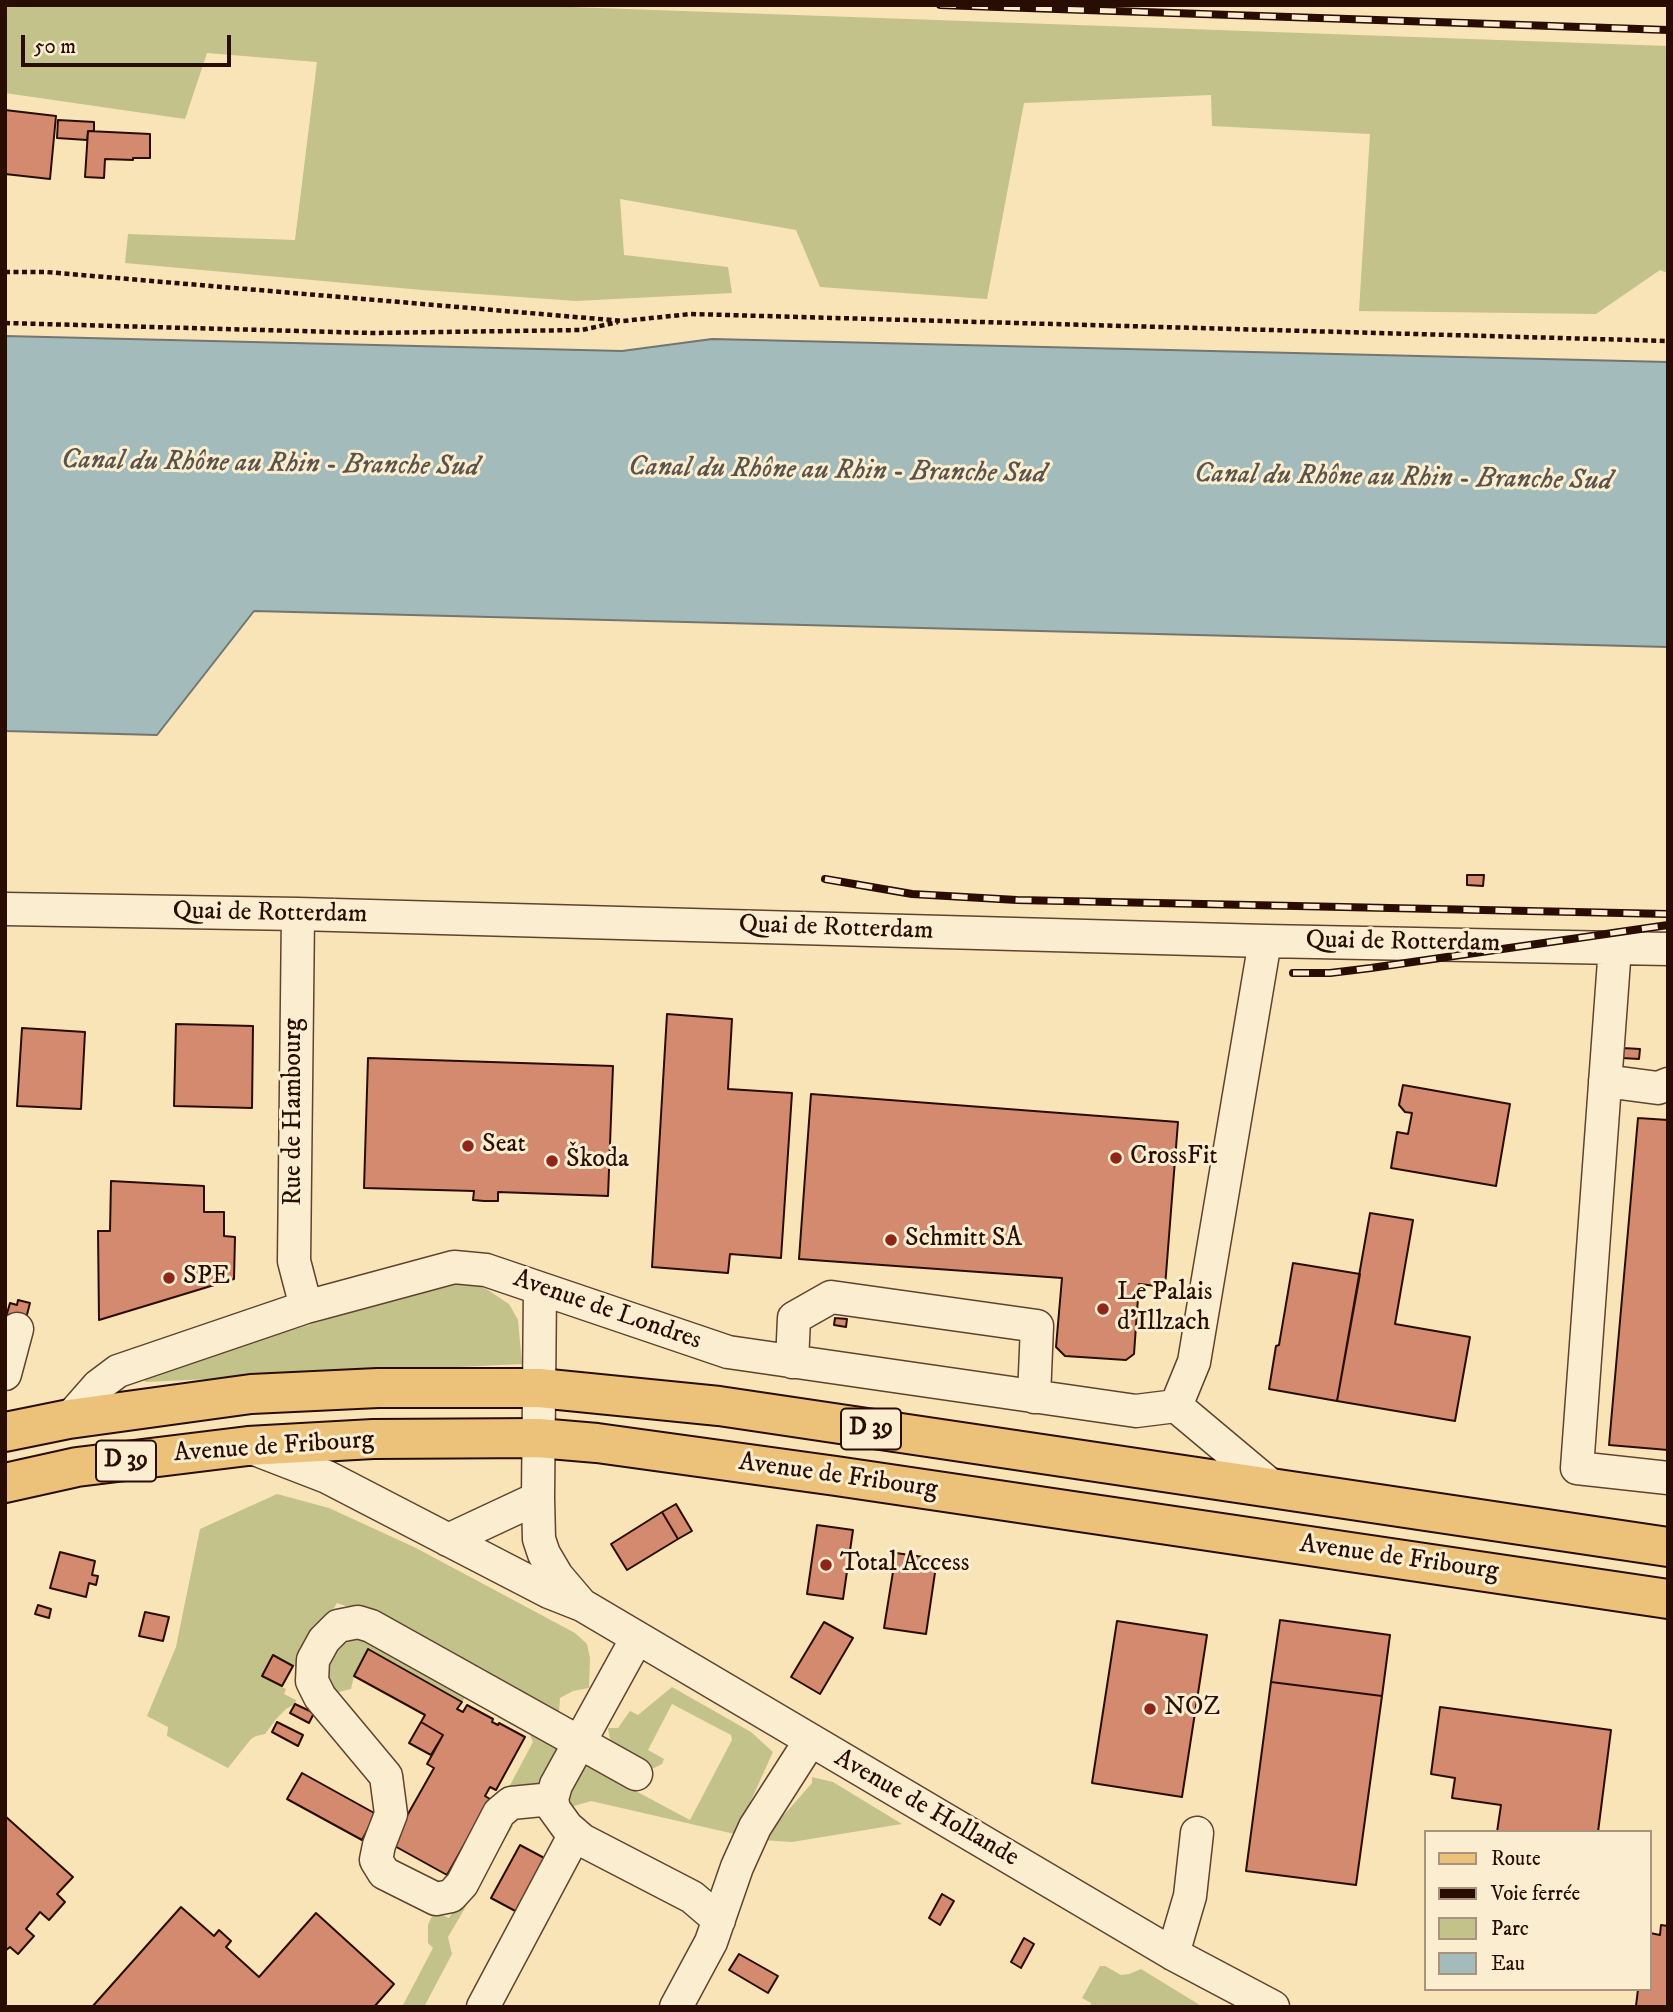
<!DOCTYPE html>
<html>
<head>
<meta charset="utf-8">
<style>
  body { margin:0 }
  #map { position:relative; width:1673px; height:2012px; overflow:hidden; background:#f8e4b6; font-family:"IM FELL DW Pica",serif }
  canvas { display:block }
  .frame { position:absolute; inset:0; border:7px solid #2a0d02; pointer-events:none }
  .legend { position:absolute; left:1424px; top:1830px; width:228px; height:161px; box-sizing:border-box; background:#faedd0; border:2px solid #a7937e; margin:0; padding:9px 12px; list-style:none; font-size:21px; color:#2a0d02 }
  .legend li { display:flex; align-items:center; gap:14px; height:35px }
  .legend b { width:35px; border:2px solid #a7937e }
  .scale { position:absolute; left:21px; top:35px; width:210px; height:32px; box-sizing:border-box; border:4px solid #2a0d02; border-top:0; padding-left:9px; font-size:21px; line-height:24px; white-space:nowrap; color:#2a0d02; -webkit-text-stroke:5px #faedd0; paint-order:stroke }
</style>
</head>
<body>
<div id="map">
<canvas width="1673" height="2012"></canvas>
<div class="frame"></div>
<ul class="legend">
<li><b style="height:9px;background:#ecc27b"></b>Route</li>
<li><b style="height:9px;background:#2a0d02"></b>Voie ferrée</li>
<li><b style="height:19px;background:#c3c28a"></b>Parc</li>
<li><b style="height:19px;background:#a3bbba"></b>Eau</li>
</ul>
<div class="scale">50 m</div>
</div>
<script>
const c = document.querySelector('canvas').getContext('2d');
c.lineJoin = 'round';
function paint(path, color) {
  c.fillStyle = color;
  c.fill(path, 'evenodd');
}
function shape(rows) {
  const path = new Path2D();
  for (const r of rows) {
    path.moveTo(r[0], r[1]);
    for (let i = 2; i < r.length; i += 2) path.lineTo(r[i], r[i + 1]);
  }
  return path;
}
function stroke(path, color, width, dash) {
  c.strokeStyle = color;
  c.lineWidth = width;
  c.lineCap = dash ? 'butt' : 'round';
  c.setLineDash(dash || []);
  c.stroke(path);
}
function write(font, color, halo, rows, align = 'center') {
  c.font = font + ' "IM FELL DW Pica",serif';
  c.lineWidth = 6;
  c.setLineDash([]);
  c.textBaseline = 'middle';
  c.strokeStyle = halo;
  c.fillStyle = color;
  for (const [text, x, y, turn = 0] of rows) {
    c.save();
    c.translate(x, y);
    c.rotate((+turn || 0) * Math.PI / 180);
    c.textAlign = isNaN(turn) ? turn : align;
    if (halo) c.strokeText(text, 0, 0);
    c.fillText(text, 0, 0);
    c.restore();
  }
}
paint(shape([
  [5,5,514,5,1668,46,1668,273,1660,270,1596,314,1359,311,1370,134,1212,126,1211,95,1024,103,987,299,820,287,796,230,620,199,624,255,728,267,732,293,576,301,422,290,125,263,128,234,295,240,317,62,207,53,185,119,5,93],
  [451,1282,472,1282,488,1290,509,1304,518,1320,522,1364,146,1382,140,1376],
  [277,1494,329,1508,416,1548,575,1633,587,1644,590,1658,589,1688,573,1691,560,1698,559,1713,363,1612,337,1603,298,1666,293,1666,273,1655,262,1676,286,1689,284,1694,296,1700,295,1704,286,1709,277,1718,265,1734,256,1736,251,1739,228,1768,167,1736,168,1727,147,1716,176,1647,200,1529],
  [357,1631,470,1689,462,1702,369,1650,354,1676,351,1689,331,1694,321,1667,324,1656],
  [672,1687,751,1732,773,1752,748,1807,739,1835,591,1801,571,1807,569,1794,583,1763,690,1820,732,1740,731,1735,672,1704,648,1750,664,1759,662,1764,654,1768,650,1768,615,1748,610,1739,608,1728,618,1728,630,1711,638,1715],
  [503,1707,560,1744,558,1755,542,1784,508,1789,533,1742,530,1735,497,1717],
  [812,1777,833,1782,902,1824,792,1842,762,1840,812,1783],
  [508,1823,513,1826,448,1937,452,1954,424,2007,402,2007,433,1948,428,1943,428,1925,431,1918,438,1913,449,1918],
  [1100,1966,1105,1966,1121,1975,1129,1974,1141,1969,1203,2007,1090,2007,1091,2003,1082,1998]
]), '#c3c28a');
const water = shape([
  [5,336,622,351,712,339,1668,362,1668,647,254,611,157,735,5,731,5,336]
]);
paint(water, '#a3bbba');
stroke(water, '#737570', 2);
const building = shape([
  [5,110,56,116,50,179,5,174,5,110],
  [58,120,94,122,94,131,88,131,87,140,57,138,58,120],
  [88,131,150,134,150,158,133,158,133,160,105,159,104,178,85,177,88,131],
  [1467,875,1484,875,1483,886,1467,885,1467,875],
  [667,1014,732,1019,728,1089,792,1093,781,1258,730,1254,728,1273,652,1267,667,1014],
  [176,1024,253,1026,252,1108,174,1106,176,1024],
  [22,1028,85,1032,81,1109,17,1106,22,1028],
  [1623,1048,1640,1049,1639,1059,1622,1058,1623,1048],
  [368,1058,613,1066,608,1196,498,1192,498,1201,484,1201,473,1200,474,1191,364,1188,368,1058],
  [1403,1085,1510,1104,1496,1186,1391,1168,1397,1132,1408,1134,1412,1113,1405,1112,1399,1105,1403,1085],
  [811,1094,1178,1122,1165,1287,1139,1284,1134,1354,1126,1360,1065,1356,1056,1347,1062,1278,799,1259,811,1094],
  [1638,1118,1668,1120,1668,1450,1609,1445,1638,1118],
  [111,1181,204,1186,204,1212,224,1212,224,1236,235,1237,234,1279,99,1320,98,1231,110,1231,111,1181],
  [1370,1213,1413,1220,1395,1324,1470,1337,1455,1421,1337,1401,1370,1213],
  [1293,1263,1360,1274,1337,1401,1269,1389,1276,1346,1279,1345,1293,1263],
  [18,1300,30,1303,24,1326,13,1318,6,1317,10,1303,17,1305,18,1300],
  [835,1318,847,1319,846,1327,834,1325,835,1318],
  [676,1504,692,1531,678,1539,662,1512,676,1504],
  [662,1512,678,1539,627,1570,611,1544,662,1512],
  [817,1525,853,1530,843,1599,807,1594,817,1525],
  [60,1552,95,1561,92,1575,98,1576,96,1585,89,1583,86,1597,50,1588,60,1552],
  [896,1553,937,1559,926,1634,884,1628,896,1553],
  [38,1605,51,1609,49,1618,35,1614,38,1605],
  [145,1612,169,1617,163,1641,139,1636,145,1612],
  [1280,1620,1390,1635,1382,1696,1271,1682,1280,1620],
  [1117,1621,1207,1635,1182,1797,1092,1783,1117,1621],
  [824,1622,853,1638,820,1694,791,1677,824,1622],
  [368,1649,462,1702,457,1709,463,1712,467,1705,493,1719,492,1722,498,1725,499,1723,525,1737,496,1790,490,1787,485,1796,490,1799,447,1875,391,1844,434,1768,427,1764,443,1735,421,1722,425,1715,354,1676,368,1649],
  [273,1655,293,1666,282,1686,262,1676,273,1655],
  [1271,1682,1382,1696,1356,1885,1246,1871,1271,1682],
  [295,1704,314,1713,309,1723,290,1713,295,1704],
  [1440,1707,1611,1730,1598,1832,1497,1832,1501,1805,1452,1798,1455,1778,1431,1774,1440,1707],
  [277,1722,303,1735,298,1746,272,1732,277,1722],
  [421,1722,443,1735,431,1755,409,1743,421,1722],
  [302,1773,376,1814,362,1840,287,1799,302,1773],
  [5,1816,73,1877,57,1894,65,1902,49,1920,40,1912,26,1929,34,1936,18,1954,10,1947,5,1951,5,1816],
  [520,1845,548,1860,519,1913,491,1898,520,1845],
  [942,1894,954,1901,940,1925,929,1918,942,1894],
  [181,1907,214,1936,219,1930,231,1941,226,1947,259,1977,316,1913,394,1984,374,2007,92,2007,181,1907],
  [1661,1925,1668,1926,1668,2007,1636,2006,1638,1989,1650,1989,1650,1933,1660,1935,1661,1925],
  [1024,1938,1034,1944,1021,1968,1011,1962,1024,1938],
  [739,1954,778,1976,768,1993,729,1970,739,1954]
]);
paint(building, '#d48a6e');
stroke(building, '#2a0d02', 2);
const minor = shape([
  [5,909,298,914,1265,941,1668,949],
  [298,914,294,1261,306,1307],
  [1615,947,1577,1468,1668,1478],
  [1605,1081,1658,1088,1668,1084],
  [540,1289,538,1498,539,1539,544,1554,557,1576,580,1603],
  [792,1362,794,1318,831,1297,1037,1326,1034,1397],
  [5,1374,17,1329],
  [1176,1406,1194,1362,1265,941],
  [1176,1406,1275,1489],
  [69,1419,98,1386,118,1371,306,1307,454,1267,486,1270,728,1352,1136,1411,1176,1406],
  [252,1448,327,1477,549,1592,582,1605,1173,1954,1273,2007],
  [448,1540,538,1498],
  [637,1638,556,1785,552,1799,554,1809,567,1827,582,1840,692,1897,719,1920],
  [552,1799,511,1803,499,1813,462,1884,451,1896,436,1899,384,1873,376,1860,379,1845,391,1814,386,1776,320,1697,312,1681,313,1660,324,1640,338,1626,358,1622,371,1626,636,1774],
  [1173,1954,1190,1896,1197,1833],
  [483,2007,575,1834],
  [676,2007,711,1942,737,1867,755,1827,810,1741]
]);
const major = shape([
  [5,1432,69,1419,251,1394,378,1388,539,1388,719,1406,1668,1547],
  [5,1483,77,1467,248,1446,373,1439,538,1438,597,1443,836,1476,1668,1599]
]);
stroke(minor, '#5e432f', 35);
stroke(major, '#2a0d02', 42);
stroke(shape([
  [5,272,46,272,623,321,691,314,1668,341],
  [5,323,372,333,582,330,618,322]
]), '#2a0d02', 4.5, [5, 3.5]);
stroke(minor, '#faedd0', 32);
stroke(major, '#ecc27b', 38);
const rail = shape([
  [940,5,1668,30],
  [825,879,912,894,1017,900,1668,914],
  [1293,973,1330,973,1371,968,1668,925]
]);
stroke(rail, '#2a0d02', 8);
stroke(rail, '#faedd0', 5, [16]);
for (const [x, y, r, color] of [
  [468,1146,7,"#8f2418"],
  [1116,1158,7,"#8f2418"],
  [552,1161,7,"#8f2418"],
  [891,1240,7,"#8f2418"],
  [169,1278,7,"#8f2418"],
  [1103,1309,7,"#8f2418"],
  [826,1565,7,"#8f2418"],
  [1150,1709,7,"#8f2418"]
]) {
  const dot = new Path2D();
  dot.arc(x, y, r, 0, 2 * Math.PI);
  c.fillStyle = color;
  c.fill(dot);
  stroke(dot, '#faedd0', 2.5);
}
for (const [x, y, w] of [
  [871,1429,60],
  [126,1461,60]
]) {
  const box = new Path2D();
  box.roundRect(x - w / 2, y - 20.5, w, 41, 5);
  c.fillStyle = '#faedd0';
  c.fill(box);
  stroke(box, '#2a0d02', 2);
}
write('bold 24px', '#2a0d02', null, [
  ["D 39",871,1429],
  ["D 39",126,1461]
]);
write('26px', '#2a0d02', '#faedd0', [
  ["Quai de Rotterdam",270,914,1],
  ["Quai de Rotterdam",836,929,2],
  ["Quai de Rotterdam",1403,943,1],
  ["Rue de Hambourg",295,1112,-90],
  ["Avenue de Londres",607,1311,19],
  ["Avenue de Fribourg",274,1448,-4],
  ["Avenue de Fribourg",838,1477,8],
  ["Avenue de Fribourg",1399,1559,8],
  ["Avenue de Hollande",926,1809,30]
]);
write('26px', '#2a0d02', '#faedd0', [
  ["Seat",482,1146],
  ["CrossFit",1130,1158],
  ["Škoda",566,1161],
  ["Schmitt SA",905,1240],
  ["SPE",183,1278],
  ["Le Palais",1117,1294],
  ["d'Illzach",1117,1324],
  ["Total Access",840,1565],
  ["NOZ",1164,1709]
], 'left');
write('italic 28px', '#5a534c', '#faedd0', [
  ["Canal du Rhône au Rhin - Branche Sud",270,465,1],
  ["Canal du Rhône au Rhin - Branche Sud",837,472,1],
  ["Canal du Rhône au Rhin - Branche Sud",1403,479,1]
]);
</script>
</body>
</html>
